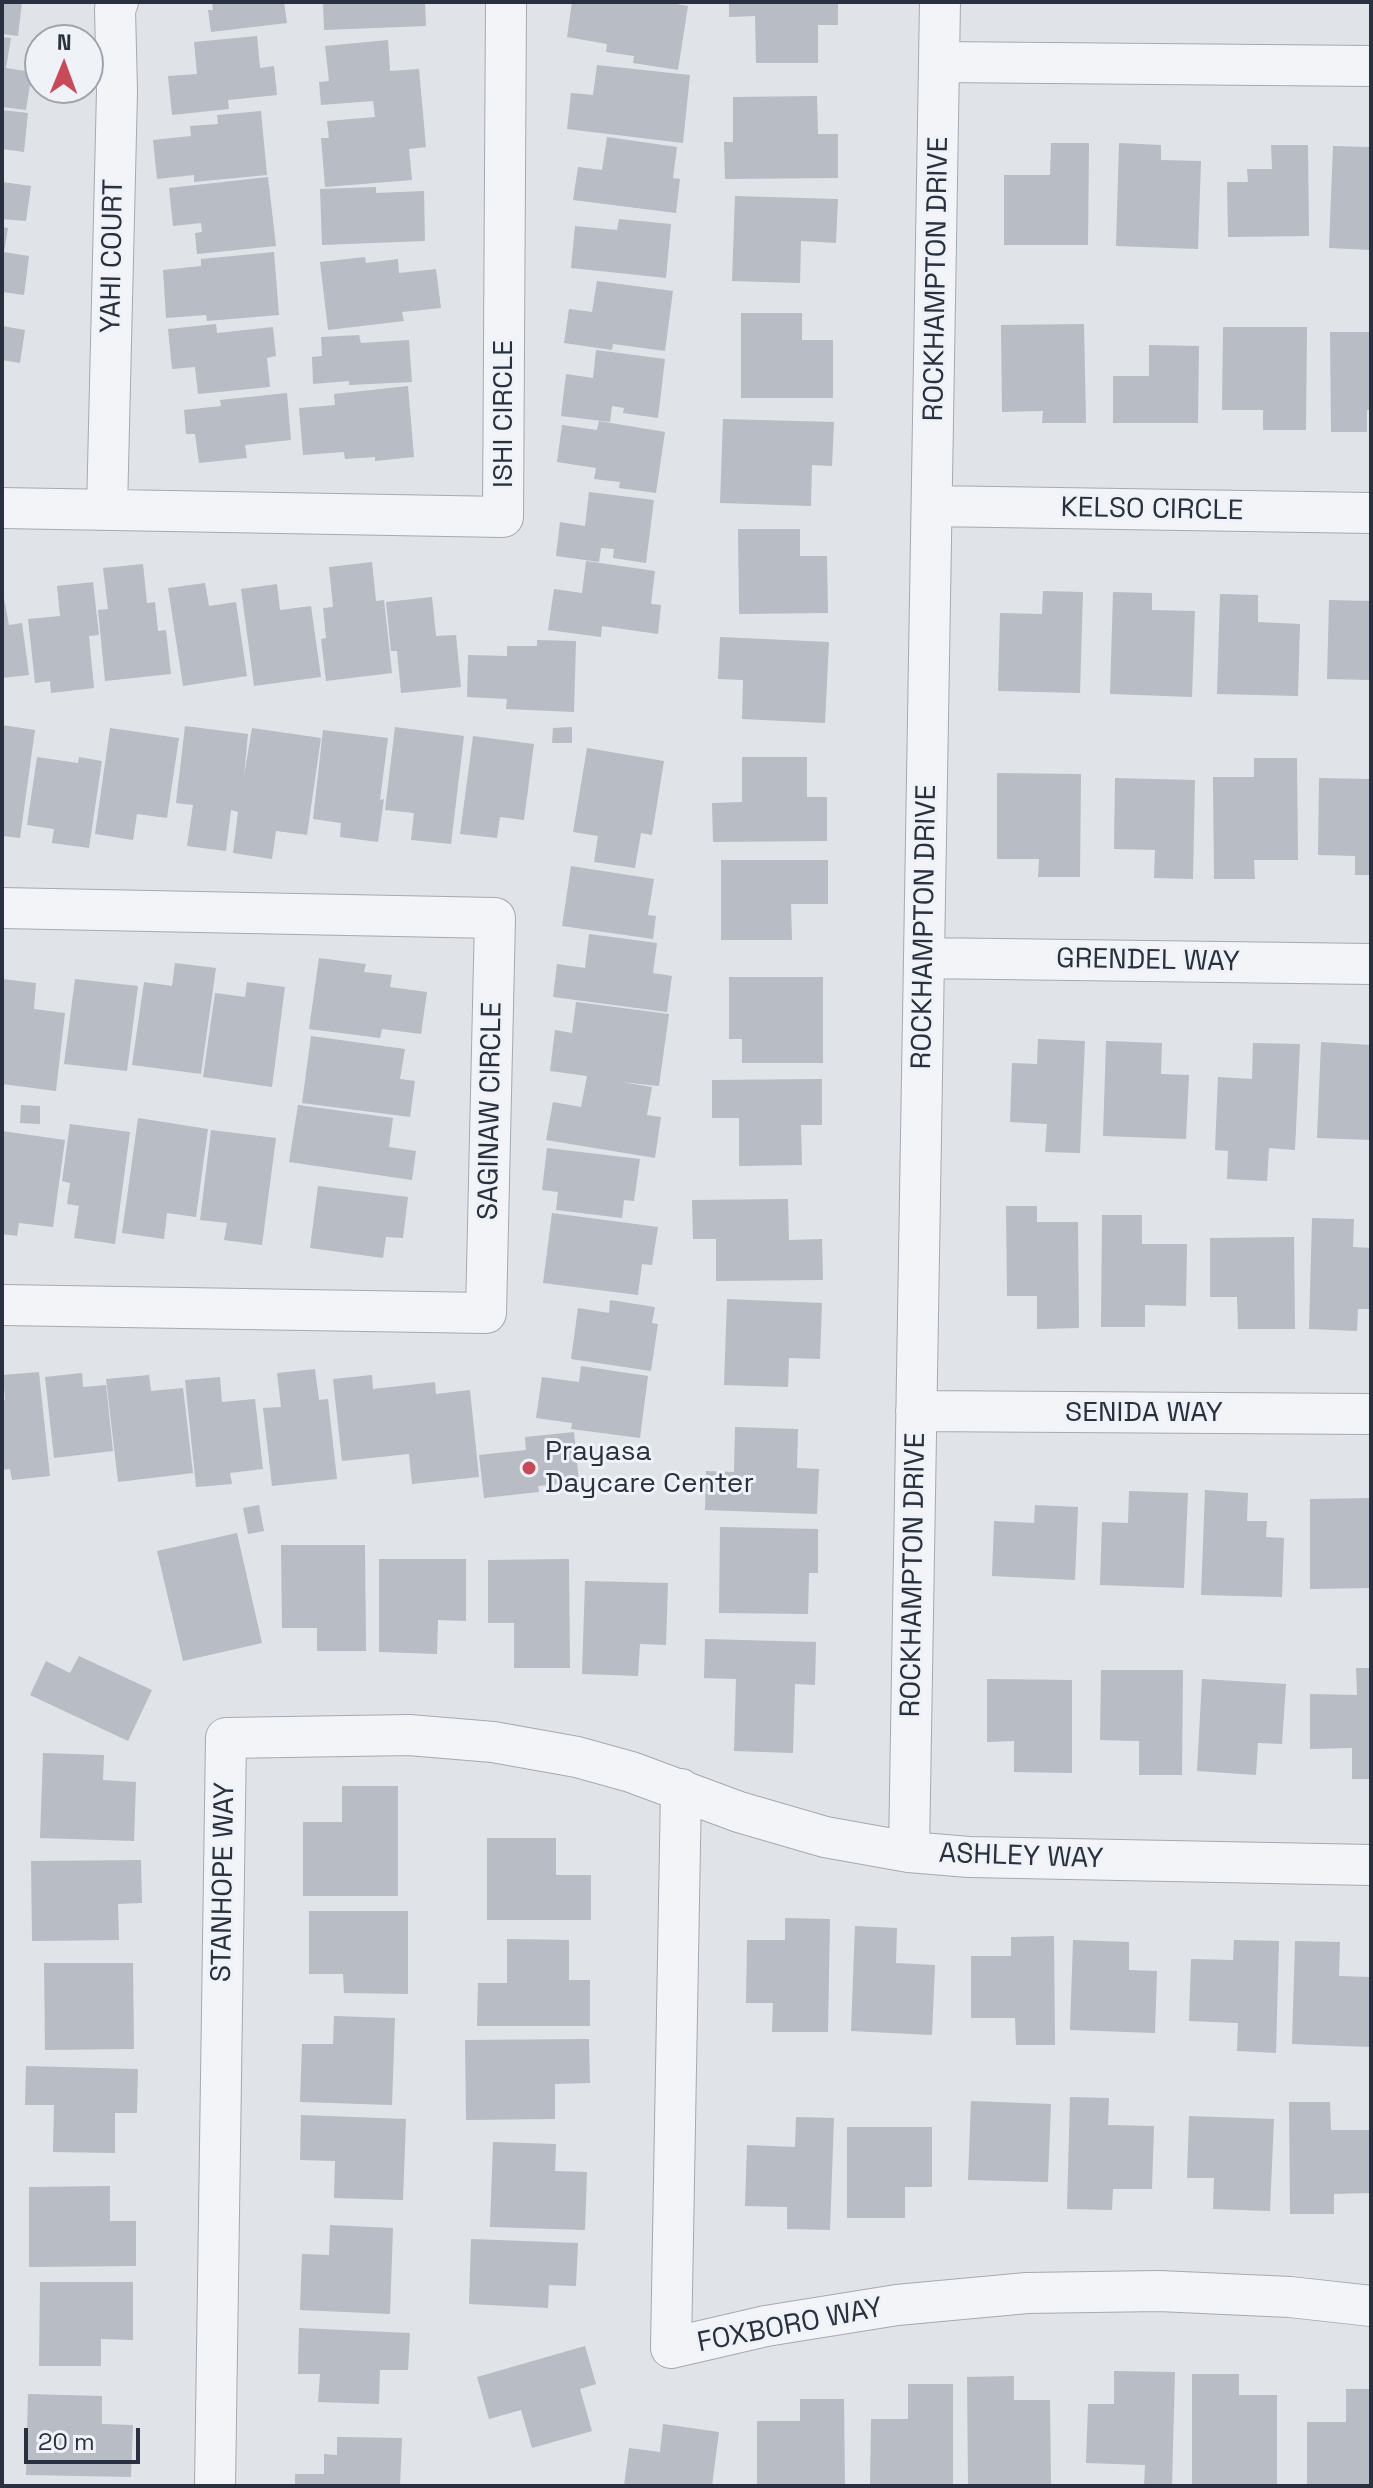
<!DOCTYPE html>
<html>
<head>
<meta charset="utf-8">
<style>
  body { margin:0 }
  #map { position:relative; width:1373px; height:2488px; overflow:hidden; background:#e0e3e8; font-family:"Space Grotesk",sans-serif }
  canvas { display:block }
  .frame { position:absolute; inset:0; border:4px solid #29303f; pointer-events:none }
  .north { position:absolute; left:24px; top:24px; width:80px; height:80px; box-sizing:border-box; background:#eff2f6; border:2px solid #a0a4ad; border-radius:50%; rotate:1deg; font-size:22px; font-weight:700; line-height:32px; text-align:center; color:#29303f }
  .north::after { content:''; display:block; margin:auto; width:28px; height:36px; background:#c84958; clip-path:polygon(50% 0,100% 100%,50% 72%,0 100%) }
  .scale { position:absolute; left:24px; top:2428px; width:116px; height:36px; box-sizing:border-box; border:4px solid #29303f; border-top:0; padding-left:10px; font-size:24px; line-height:28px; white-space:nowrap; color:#29303f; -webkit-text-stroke:6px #eff2f6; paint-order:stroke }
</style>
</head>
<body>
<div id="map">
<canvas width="1373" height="2488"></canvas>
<div class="frame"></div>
<div class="north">N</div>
<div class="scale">20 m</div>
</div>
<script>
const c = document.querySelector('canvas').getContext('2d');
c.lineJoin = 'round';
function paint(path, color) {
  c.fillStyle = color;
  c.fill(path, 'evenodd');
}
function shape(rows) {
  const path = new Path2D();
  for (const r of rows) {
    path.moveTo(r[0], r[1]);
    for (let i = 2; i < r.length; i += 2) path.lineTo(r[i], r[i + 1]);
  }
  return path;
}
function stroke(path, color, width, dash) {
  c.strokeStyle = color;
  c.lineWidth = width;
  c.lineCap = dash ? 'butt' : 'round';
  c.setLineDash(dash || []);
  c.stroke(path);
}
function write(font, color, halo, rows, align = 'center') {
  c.font = font + ' "Space Grotesk",sans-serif';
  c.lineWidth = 6;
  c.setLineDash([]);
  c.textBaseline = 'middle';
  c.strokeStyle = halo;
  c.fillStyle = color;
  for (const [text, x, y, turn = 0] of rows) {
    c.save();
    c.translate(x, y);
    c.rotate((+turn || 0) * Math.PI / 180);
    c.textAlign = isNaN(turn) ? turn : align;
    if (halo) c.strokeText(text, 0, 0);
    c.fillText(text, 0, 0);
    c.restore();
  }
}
paint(shape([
  [2,2,22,2,18,36,2,34],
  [212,2,284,2,287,23,211,32,208,10,213,10],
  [323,2,425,2,426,26,324,30],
  [572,2,664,2,688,6,678,70,633,63,634,56,606,52,607,44,567,37],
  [729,2,838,2,838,25,818,25,818,63,756,63,755,16,729,17],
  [257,36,260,68,274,66,277,95,228,100,229,109,172,115,168,76,197,74,194,42],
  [2,37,11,38,6,68,32,72,26,110,2,107],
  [388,40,390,71,419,69,426,147,409,149,412,180,325,187,321,138,329,138,327,121,375,117,373,101,321,105,319,82,329,81,325,46],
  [597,65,690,75,683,143,567,129,571,93,593,95],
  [817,96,818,134,838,134,838,178,725,179,724,142,733,142,733,97],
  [2,110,28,113,24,152,2,149],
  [261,111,267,175,194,182,194,175,157,179,153,140,191,136,190,126,218,124,217,115],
  [607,137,677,147,673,178,680,179,676,213,573,200,578,167,602,170],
  [1051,143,1089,143,1088,245,1004,245,1004,175,1050,175],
  [1119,143,1161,145,1161,160,1201,161,1198,249,1116,246],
  [1271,145,1308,145,1309,236,1228,237,1227,182,1248,182,1247,169,1272,169],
  [1333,146,1371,147,1371,250,1329,248],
  [268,177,276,246,197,254,195,233,202,232,201,223,173,226,169,188],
  [2,182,31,186,26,221,2,219],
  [376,187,376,193,424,191,425,241,322,245,320,189],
  [735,196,838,199,836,243,801,241,800,283,732,281],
  [619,219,671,224,666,278,571,268,575,226,617,230],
  [2,227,8,228,4,252,29,256,24,295,2,292],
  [274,252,279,315,207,321,206,315,166,318,163,270,201,266,201,259],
  [365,257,366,263,398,259,399,273,436,269,441,308,402,312,404,321,328,330,320,262],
  [597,281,673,291,665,351,613,344,612,350,564,343,569,309,592,312],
  [741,313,802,313,802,340,833,340,833,398,741,398],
  [216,324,217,333,273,327,276,356,267,358,270,387,198,394,195,367,172,369,168,329],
  [1084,324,1086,423,1042,423,1043,411,1002,412,1001,325],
  [2,326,25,330,20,363,2,360],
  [1223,327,1307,327,1306,430,1263,430,1263,410,1222,410],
  [1330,332,1371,332,1371,410,1367,410,1367,432,1331,432],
  [359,335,361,343,409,340,412,382,349,385,349,381,313,384,312,357,322,356,321,337],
  [1149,345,1199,346,1198,423,1113,423,1113,376,1149,376],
  [596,350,665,359,658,418,623,413,624,408,612,406,610,422,561,416,566,374,593,378],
  [408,386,414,457,375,461,375,457,345,459,344,452,303,455,299,408,335,405,334,394],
  [287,393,291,440,245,445,247,458,199,463,195,434,186,434,184,410,221,406,220,400],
  [723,419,834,422,832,466,812,465,811,506,720,503],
  [599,421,665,432,656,493,619,488,620,482,594,479,596,468,557,462,562,425,597,430],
  [589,492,654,500,646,563,613,558,614,549,601,548,599,562,556,556,560,522,585,526],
  [738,529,800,529,800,556,827,556,828,613,739,614],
  [586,561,655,571,651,604,661,605,658,634,602,626,601,637,548,630,554,589,582,593],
  [372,562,376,601,384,600,392,673,326,681,321,639,326,638,323,608,333,607,329,567],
  [143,564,147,603,155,602,158,631,166,630,171,674,105,681,98,610,108,609,103,568],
  [93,582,99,635,89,636,94,688,51,693,50,681,35,683,28,619,60,616,57,586],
  [205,583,209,606,236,602,247,676,183,686,168,588],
  [277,584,280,610,311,606,321,677,254,686,241,589],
  [2,588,9,625,22,623,29,675,2,678],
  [1043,591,1083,592,1080,693,998,691,1000,613,1042,614],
  [1113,592,1152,593,1152,610,1195,611,1192,697,1110,694],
  [1220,594,1258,595,1258,622,1300,624,1298,696,1217,694],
  [432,597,436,636,456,635,461,687,401,693,397,651,391,651,386,602],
  [1329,600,1371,601,1371,680,1327,679],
  [720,637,829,642,825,723,742,719,743,680,718,679],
  [537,640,576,641,574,712,506,709,507,699,467,697,468,655,507,656,507,646,537,646],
  [2,725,35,730,20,838,2,836],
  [185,726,248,734,244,776,252,728,321,738,307,835,276,831,272,859,233,853,238,812,231,810,226,851,187,846,193,805,176,803],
  [395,727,464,736,451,844,411,840,414,813,385,810],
  [572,727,572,743,552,743,553,728],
  [110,728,179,738,167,818,137,814,133,840,95,834],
  [323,730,388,738,380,800,384,799,378,842,340,837,341,823,313,819],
  [473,736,534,744,524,820,500,817,497,838,460,834],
  [587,748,664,761,652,835,641,833,635,868,594,862,598,836,573,832],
  [37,757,78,763,79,757,102,761,89,848,52,843,54,829,27,825],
  [742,757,807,757,807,797,827,797,827,841,713,842,712,803,742,802],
  [1254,758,1297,758,1298,860,1254,860,1255,879,1214,879,1213,777,1254,777],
  [997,773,1081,774,1080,877,1038,877,1039,859,997,859],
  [1115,778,1195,780,1193,879,1154,878,1155,850,1114,849],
  [1319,778,1371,779,1371,875,1355,875,1355,856,1318,855],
  [721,860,828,860,828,904,791,904,792,940,721,940],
  [571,866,654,879,648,915,656,916,653,939,562,926],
  [589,934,657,943,653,973,672,976,667,1012,553,997,557,964,585,968],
  [319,958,366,964,364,972,392,975,390,987,427,992,421,1034,382,1029,380,1038,309,1029],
  [175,963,216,968,201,1074,132,1065,144,982,172,986],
  [729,977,823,977,823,1063,742,1063,742,1039,729,1039],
  [2,979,36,983,34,1009,65,1013,56,1091,2,1084],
  [75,979,138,986,127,1071,64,1064],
  [247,982,285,987,272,1087,203,1077,215,993,245,997],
  [576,1002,669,1014,659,1086,621,1082,652,1087,647,1115,661,1117,655,1158,546,1140,553,1102,581,1107,587,1076,550,1071,555,1030,572,1033],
  [311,1036,405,1049,400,1079,415,1081,410,1117,302,1103],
  [1038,1039,1085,1041,1080,1153,1045,1152,1047,1124,1010,1122,1012,1063,1037,1064],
  [1106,1041,1162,1043,1161,1074,1189,1075,1186,1139,1103,1136],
  [1321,1042,1371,1045,1371,1140,1317,1138],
  [1253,1043,1300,1044,1295,1150,1269,1148,1267,1181,1227,1179,1228,1151,1215,1150,1218,1077,1252,1079],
  [822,1079,822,1125,801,1125,802,1165,739,1166,739,1118,712,1118,712,1080],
  [21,1105,40,1106,40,1124,20,1123],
  [298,1105,393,1118,389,1147,416,1151,412,1180,289,1162],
  [138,1118,208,1129,196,1217,167,1213,164,1239,122,1233],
  [70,1124,130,1132,115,1244,74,1238,79,1206,67,1204,70,1183,62,1181],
  [211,1130,276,1138,262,1245,224,1240,227,1223,200,1220],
  [2,1131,65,1140,53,1227,19,1223,17,1236,2,1234],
  [547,1148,640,1159,634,1201,624,1200,622,1218,556,1210,558,1192,542,1190],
  [318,1186,408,1197,403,1238,386,1237,383,1258,310,1248],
  [788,1199,789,1240,822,1239,823,1280,716,1281,716,1239,693,1239,692,1200],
  [1006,1206,1037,1206,1037,1222,1078,1222,1079,1328,1037,1329,1037,1296,1007,1296],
  [552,1213,658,1227,652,1265,642,1264,638,1295,543,1283],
  [1102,1215,1142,1215,1142,1244,1187,1244,1186,1306,1145,1305,1145,1327,1101,1327],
  [1312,1218,1354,1219,1353,1247,1371,1248,1371,1309,1358,1309,1357,1331,1309,1329],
  [1294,1237,1295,1329,1238,1329,1237,1297,1210,1297,1210,1238],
  [727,1299,822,1303,820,1359,789,1358,788,1387,724,1385],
  [610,1300,655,1307,652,1323,658,1324,651,1371,571,1359,578,1308,609,1313],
  [581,1366,648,1376,640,1438,571,1429,572,1423,536,1418,542,1377,579,1382],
  [315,1369,319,1400,328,1399,337,1479,272,1486,263,1408,281,1407,277,1373],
  [39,1372,50,1476,12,1480,10,1469,2,1470,2,1400,5,1400,3,1375],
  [82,1373,83,1387,106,1385,113,1451,54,1458,45,1377],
  [149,1375,151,1391,183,1388,193,1473,118,1482,106,1379],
  [372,1375,373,1389,435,1382,436,1394,470,1390,479,1477,412,1484,409,1454,342,1461,333,1379],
  [220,1377,222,1402,255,1399,263,1469,230,1473,232,1484,196,1487,185,1380],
  [735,1427,798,1429,797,1468,819,1469,817,1514,705,1510,706,1471,734,1472],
  [574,1432,579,1482,538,1486,539,1492,484,1498,479,1455,526,1450,525,1437],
  [1205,1490,1248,1493,1247,1521,1267,1521,1266,1537,1284,1538,1282,1597,1201,1595],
  [1129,1491,1188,1493,1184,1588,1100,1585,1102,1522,1128,1523],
  [1371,1498,1371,1588,1310,1589,1310,1499],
  [259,1505,264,1531,248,1534,243,1508],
  [1035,1505,1078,1507,1075,1580,992,1576,994,1521,1034,1523],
  [720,1527,818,1529,818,1573,809,1573,808,1614,719,1613],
  [237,1533,262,1643,183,1661,157,1551],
  [281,1545,365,1545,366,1651,317,1651,317,1628,282,1628],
  [379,1559,466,1559,466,1621,438,1620,437,1654,379,1652],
  [569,1559,570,1668,514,1668,514,1623,488,1623,488,1560],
  [585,1581,668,1583,666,1645,640,1644,638,1676,582,1674],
  [705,1639,816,1642,815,1685,795,1684,793,1753,734,1751,736,1679,704,1678],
  [79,1656,152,1690,128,1741,30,1695,46,1661,70,1673],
  [1356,1668,1371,1668,1371,1779,1352,1779,1352,1748,1310,1749,1310,1694,1357,1695],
  [1101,1670,1183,1670,1182,1775,1139,1775,1139,1741,1100,1740],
  [987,1679,1072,1680,1072,1773,1014,1772,1014,1741,987,1742],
  [1202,1679,1286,1684,1282,1744,1258,1743,1256,1775,1197,1771],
  [43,1753,104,1755,103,1780,136,1782,134,1841,40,1838],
  [342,1786,398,1786,398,1896,303,1896,303,1822,342,1822],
  [487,1838,556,1838,556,1875,591,1875,591,1920,487,1920],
  [141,1860,142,1903,118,1904,119,1940,32,1941,31,1861],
  [309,1911,408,1911,408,1994,344,1993,343,1974,309,1974],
  [785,1918,830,1919,828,2032,772,2032,773,2003,746,2003,747,1940,785,1940],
  [855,1926,897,1928,896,1963,935,1965,932,2035,851,2031],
  [1054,1936,1055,2045,1016,2045,1015,2018,971,2018,971,1956,1011,1956,1011,1937],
  [507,1939,569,1940,569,1980,590,1980,590,2026,477,2026,478,1983,507,1983],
  [1073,1940,1129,1942,1129,1970,1157,1971,1155,2033,1070,2030],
  [1234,1940,1279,1941,1276,2053,1237,2051,1238,2023,1189,2021,1191,1959,1233,1960],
  [1295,1941,1340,1942,1339,1976,1371,1977,1371,2047,1292,2044],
  [44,1963,133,1963,134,2049,45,2050],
  [334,2016,395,2018,392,2105,300,2102,302,2044,333,2044],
  [589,2039,590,2083,555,2084,555,2119,466,2120,465,2040],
  [26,2066,138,2069,137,2113,115,2113,115,2153,53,2152,54,2105,25,2105],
  [1070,2097,1109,2098,1108,2125,1154,2126,1152,2189,1113,2189,1112,2210,1067,2209],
  [971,2101,1051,2104,1048,2182,968,2180],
  [1289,2102,1330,2102,1331,2130,1371,2130,1371,2193,1334,2194,1334,2214,1290,2214],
  [301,2115,406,2119,403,2200,334,2198,335,2161,300,2160],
  [1189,2116,1274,2119,1270,2211,1213,2209,1214,2178,1187,2178],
  [796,2117,834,2118,830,2230,787,2229,787,2207,745,2206,747,2145,795,2147],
  [847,2127,932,2127,932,2187,905,2187,905,2218,847,2218],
  [493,2142,556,2144,555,2171,587,2172,585,2230,490,2227],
  [110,2186,110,2221,136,2221,136,2266,29,2267,29,2187],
  [330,2225,393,2228,390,2314,300,2310,302,2254,329,2255],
  [471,2239,578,2243,576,2286,549,2285,548,2308,469,2304],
  [40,2282,133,2282,133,2340,101,2339,101,2366,39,2366],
  [299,2328,410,2333,408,2370,380,2370,379,2404,318,2402,320,2374,298,2374],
  [585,2346,596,2384,580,2389,592,2431,532,2448,521,2410,489,2419,477,2377],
  [1114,2371,1175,2372,1172,2486,1144,2486,1145,2465,1086,2463,1088,2404,1114,2404],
  [1192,2374,1239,2374,1239,2395,1277,2395,1277,2485,1192,2485],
  [1014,2376,1014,2400,1050,2400,1051,2486,968,2486,967,2377],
  [908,2384,953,2384,953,2486,870,2486,871,2419,908,2419],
  [1346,2389,1371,2389,1371,2486,1307,2486,1307,2422,1346,2422],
  [28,2394,102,2396,102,2424,133,2425,131,2477,26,2475],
  [800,2399,844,2399,845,2486,757,2486,757,2421,800,2421],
  [663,2424,719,2432,712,2486,624,2486,629,2448,660,2452],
  [337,2437,402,2438,400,2486,295,2486,295,2474,324,2474,324,2454,337,2455]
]), '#b7bcc5');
const street = shape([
  [941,62,1371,66],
  [933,506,1371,513],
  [2,508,503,517,506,2],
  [107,510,117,91,115,9,118,2],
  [2,908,495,918,486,1313,2,1305],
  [924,958,1371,964],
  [916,1411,1371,1414],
  [681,1789,671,2348,766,2326,897,2305,1027,2293,1159,2291,1290,2297,1371,2306],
  [909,1852,940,2],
  [215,2486,226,1738,409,1735,493,1742,577,1757,631,1772,739,1812,825,1837,909,1852,969,1857,1371,1865]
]);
stroke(street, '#a5aab2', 42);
stroke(street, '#f2f4f7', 40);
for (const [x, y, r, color] of [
  [529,1468,8,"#c84958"]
]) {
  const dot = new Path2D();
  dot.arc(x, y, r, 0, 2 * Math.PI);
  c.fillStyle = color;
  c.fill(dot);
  stroke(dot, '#eff2f6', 3);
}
write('28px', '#29303f', '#eff2f6', [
  ["YAHI COURT",113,256,-89],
  ["ROCKHAMPTON DRIVE",937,279,-89],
  ["ISHI CIRCLE",504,414,-90],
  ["KELSO CIRCLE",1152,510,1],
  ["ROCKHAMPTON DRIVE",925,927,-89],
  ["GRENDEL WAY",1148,961,1],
  ["SAGINAW CIRCLE",491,1111,-89],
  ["SENIDA WAY",1144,1413],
  ["ROCKHAMPTON DRIVE",914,1575,-89],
  ["ASHLEY WAY",1021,1857,2],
  ["STANHOPE WAY",224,1882,-89],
  ["FOXBORO WAY",790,2326,-11]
]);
write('28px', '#29303f', '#eff2f6', [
  ["Prayasa",545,1452],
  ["Daycare Center",545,1484]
], 'left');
</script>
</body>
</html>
